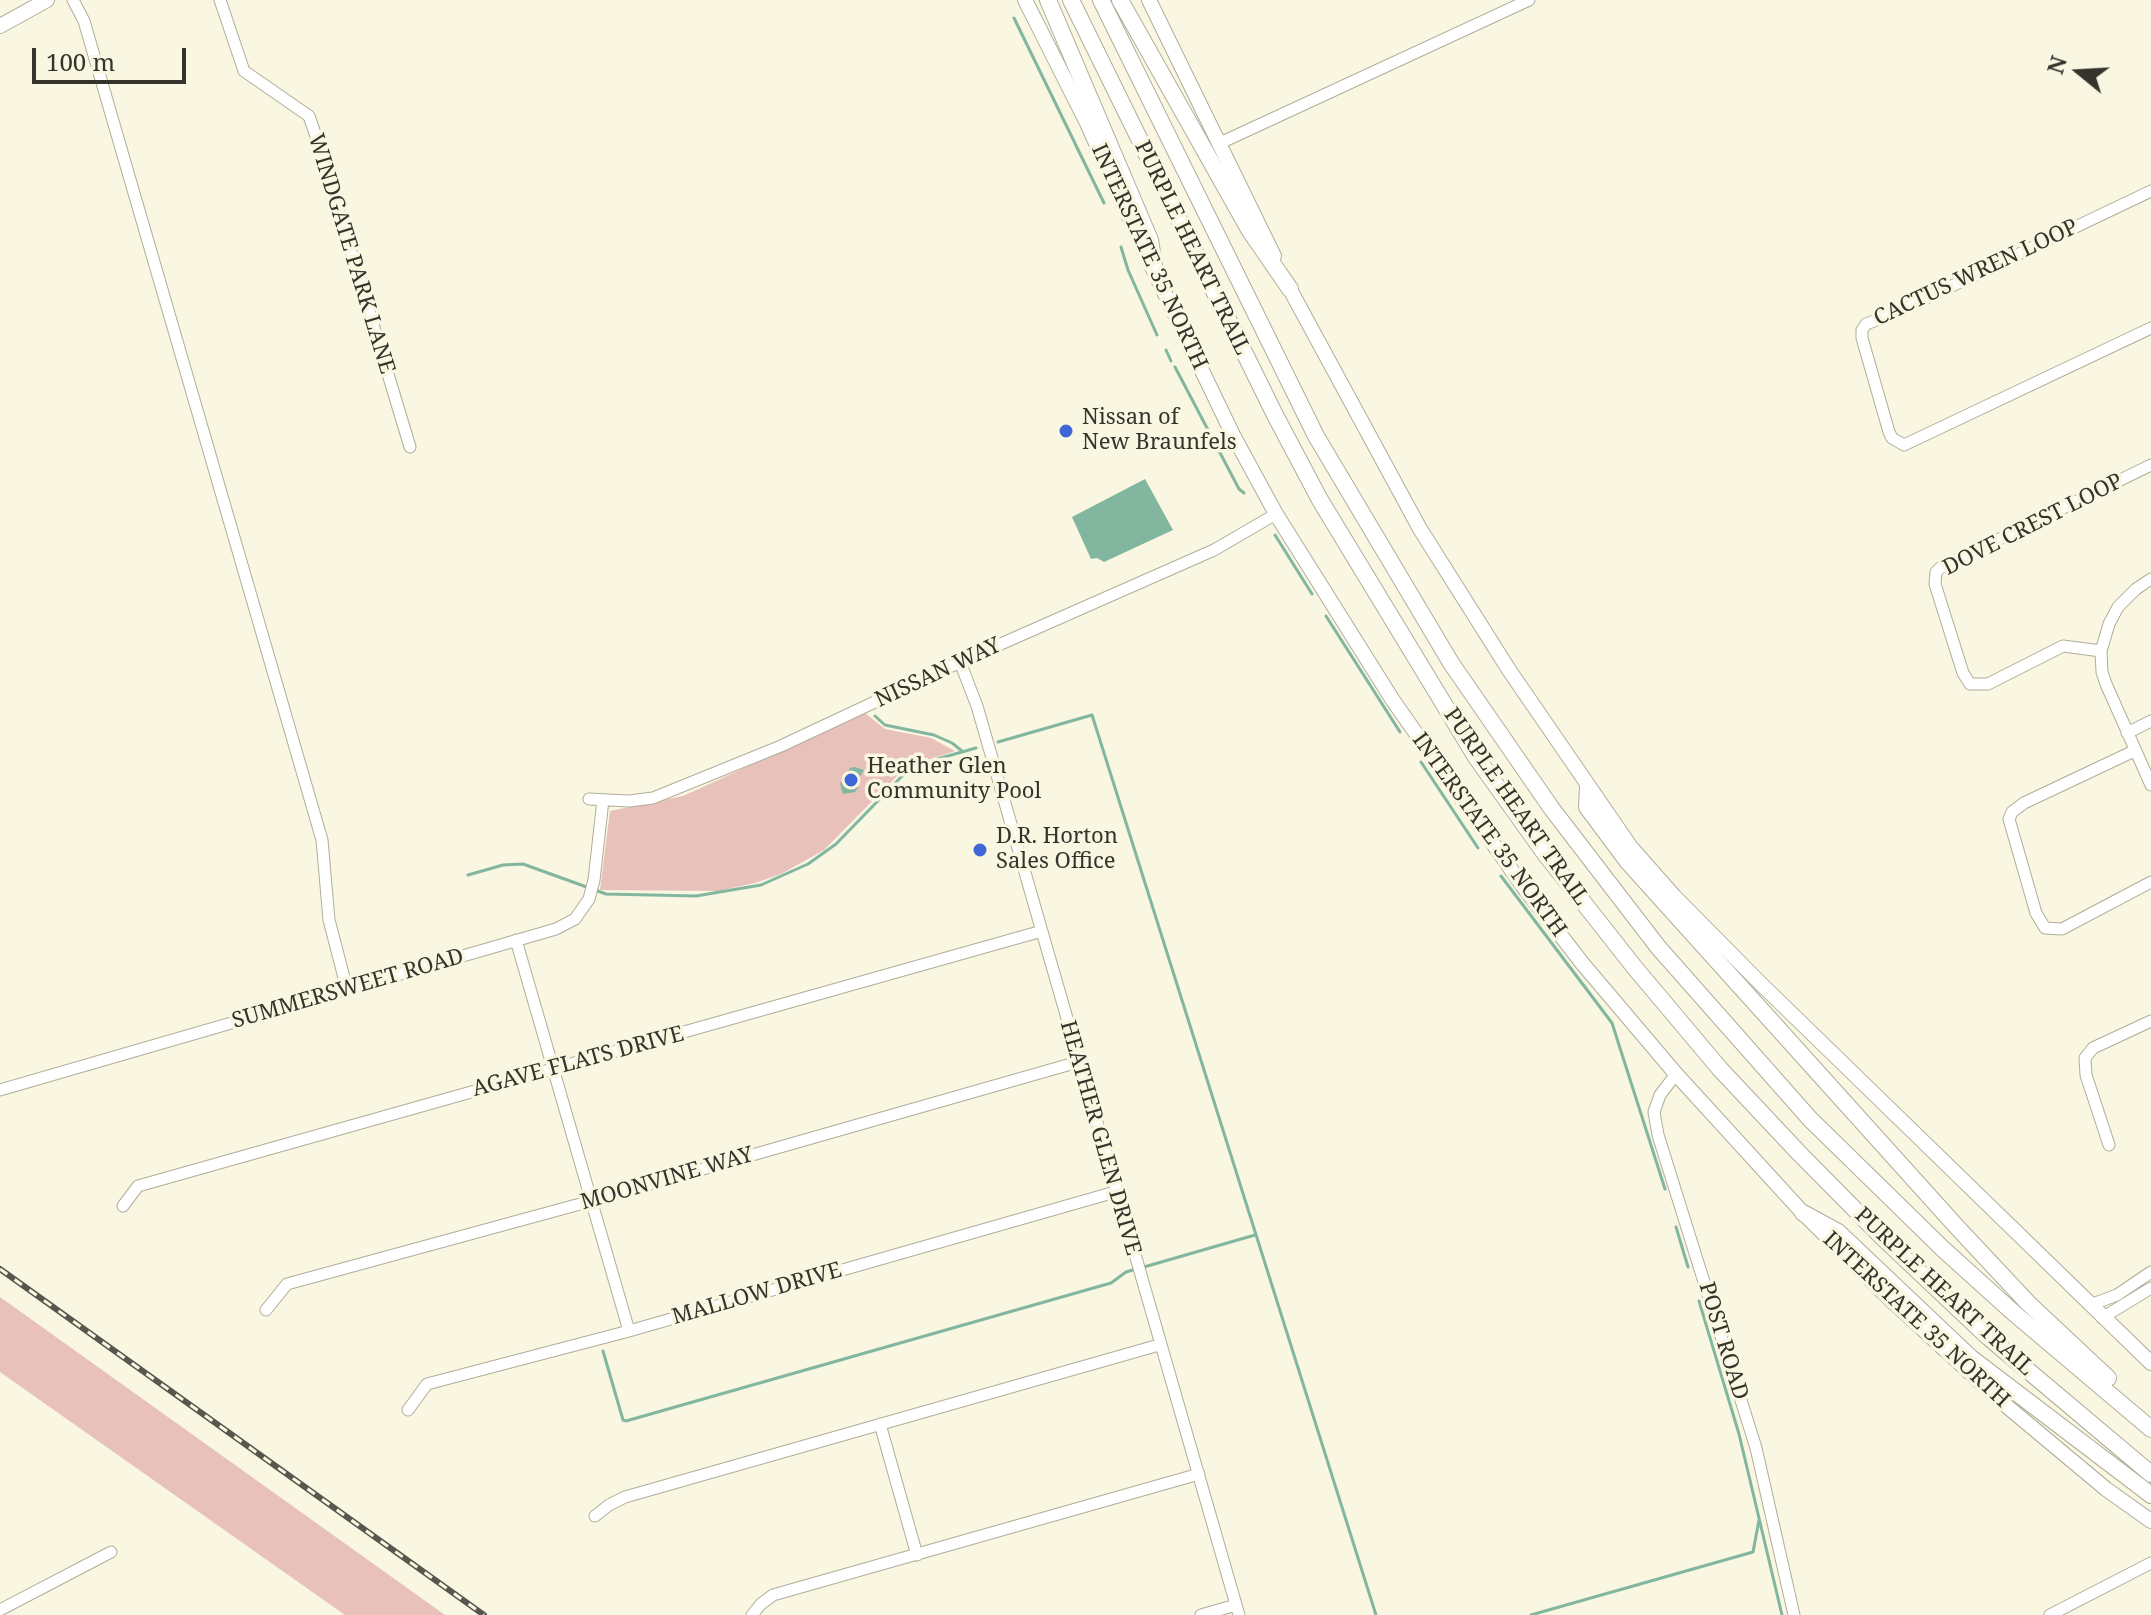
<!DOCTYPE html>
<html>
<head>
<meta charset="utf-8">
<style>
  body { margin:0 }
  #map { position:relative; width:2151px; height:1615px; overflow:hidden; background:#f9f6e1; font-family:"Noto Serif",serif }
  canvas { display:block }
  .north { position:absolute; left:2039px; top:32px; width:80px; height:80px; -webkit-text-stroke:6px #f9f6e1; paint-order:stroke; rotate:288deg; font-size:22px; font-weight:700; line-height:32px; text-align:center; color:#35342c }
  .north::after { content:''; display:block; margin:auto; width:28px; height:36px; background:#35342c; clip-path:polygon(50% 0,100% 100%,50% 72%,0 100%) }
  .scale { position:absolute; left:32px; top:48px; width:154px; height:36px; box-sizing:border-box; border:4px solid #35342c; border-top:0; padding-left:10px; font-size:24px; line-height:28px; white-space:nowrap; color:#35342c; -webkit-text-stroke:6px #f9f6e1; paint-order:stroke }
</style>
</head>
<body>
<div id="map">
<canvas width="2151" height="1615"></canvas>
<div class="north">N</div>
<div class="scale">100 m</div>
</div>
<script>
const c = document.querySelector('canvas').getContext('2d');
c.lineJoin = 'round';
function paint(path, color) {
  c.fillStyle = color;
  c.fill(path, 'evenodd');
}
function shape(rows) {
  const path = new Path2D();
  for (const r of rows) {
    path.moveTo(r[0], r[1]);
    for (let i = 2; i < r.length; i += 2) path.lineTo(r[i], r[i + 1]);
  }
  return path;
}
function stroke(path, color, width, dash) {
  c.strokeStyle = color;
  c.lineWidth = width;
  c.lineCap = dash ? 'butt' : 'round';
  c.setLineDash(dash || []);
  c.stroke(path);
}
function write(font, color, halo, rows, align = 'center') {
  c.font = font + ' "Noto Serif",serif';
  c.lineWidth = 7;
  c.setLineDash([]);
  c.textBaseline = 'middle';
  c.strokeStyle = halo;
  c.fillStyle = color;
  for (const [text, x, y, turn = 0] of rows) {
    c.save();
    c.translate(x, y);
    c.rotate((+turn || 0) * Math.PI / 180);
    c.textAlign = isNaN(turn) ? turn : align;
    if (halo) c.strokeText(text, 0, 0);
    c.fillText(text, 0, 0);
    c.restore();
  }
}
paint(shape([
  [865,713,885,729,931,738,955,751,906,767,824,850,781,874,755,883,718,891,600,890,610,811,683,796],
  [0,1297,445,1615,345,1615,0,1372]
]), '#e8c2ba');
paint(shape([
  [1145,479,1173,530,1104,562,1097,558,1091,559,1072,517],
  [854,767,864,770,859,778,858,788,855,792,843,794,840,784,850,768]
]), '#83b69f');
stroke(shape([
  [1014,18,1104,203],
  [1121,247,1128,270,1157,335],
  [1166,350,1171,361],
  [1175,367,1239,489,1244,493],
  [1275,535,1312,594],
  [1326,616,1400,732],
  [875,716,885,725,934,735,952,743,962,751],
  [998,742,1092,715,1376,1615],
  [1421,762,1478,848],
  [468,875,503,865,523,864,606,894,696,896,761,885,808,864,836,844,906,772,937,759,976,748],
  [1501,876,1612,1023,1665,1189],
  [1676,1227,1688,1267],
  [1144,1267,1255,1235],
  [1699,1301,1739,1434,1782,1615],
  [603,1351,623,1420,626,1421,1111,1283,1126,1272,1136,1269],
  [1531,1615,1753,1552,1759,1520]
]), '#83b69f', 3);
const minor = shape([
  [73,0,84,21,322,840,329,920,347,989],
  [220,0,244,71,309,116,318,142,410,447],
  [1218,144,1529,0],
  [2151,191,1893,314,1866,324,1862,330,1862,338,1889,432,1892,438,1904,445,2151,328],
  [2151,579,2136,589,2118,607,2109,624,2101,651,2102,672,2106,684,2151,785],
  [2101,651,2063,646,1988,684,1970,684,1963,673,1935,584,1936,572,1940,568,2151,465],
  [960,662,977,706,1239,1615],
  [2127,733,2151,721],
  [2134,751,2024,803,2012,812,2009,819,2036,913,2045,928,2062,929,2151,882],
  [589,799,629,801,653,798,781,746,960,662,1214,550,1276,514],
  [516,940,629,1331],
  [1676,1074,1660,1095,1654,1112,1658,1135,1756,1448,1794,1615],
  [0,1090,556,929,575,919,589,899,594,880,603,800],
  [2109,1145,2086,1075,2085,1058,2093,1048,2151,1021],
  [123,1206,138,1186,1042,931],
  [2090,1305,2117,1295,2151,1272],
  [266,1310,287,1284,591,1201,1078,1062],
  [2102,1318,2151,1288],
  [408,1410,427,1384,629,1331,1115,1192],
  [880,1424,917,1555],
  [595,1516,609,1505,625,1497,1159,1345],
  [0,1610,111,1552],
  [752,1615,761,1604,773,1595,1199,1474],
  [1201,1615,1236,1605],
  [2050,1615,2151,1563]
]);
const major = shape([
  [1025,0,1086,121,1144,250,1233,435,1276,514,1392,699,1522,885,1582,963,1676,1074,1803,1213,1890,1299,2003,1403,2106,1489,2151,1521],
  [1149,0,1274,256],
  [0,26,47,0],
  [1286,282,1420,529,1509,670,1630,846,1674,896,1759,982,2151,1363]
]);
const highway = shape([
  [1048,0,1150,240,1155,271],
  [1071,0,1275,415,1320,500,1476,757,1546,855,1635,968,1720,1069,1798,1152,1882,1237,1987,1336,2151,1474],
  [1101,0,1316,436,1451,663,1552,809,1658,947,1810,1119,1943,1249,2015,1314,2151,1429],
  [1120,0,1250,231,1290,289],
  [1588,787,1587,807,1628,862,1956,1226,2028,1303,2108,1378],
  [1803,1213,1838,1232,1971,1358,2151,1495]
]);
stroke(minor, '#b0ad9a', 13);
stroke(major, '#b0ad9a', 16);
stroke(highway, '#b0ad9a', 18);
stroke(minor, '#fff', 11);
stroke(major, '#fff', 14);
stroke(highway, '#fff', 16);
const rail = shape([
  [0,1269,484,1615]
]);
stroke(rail, '#58574d', 6);
stroke(rail, '#f9f6e1', 3, [9]);
for (const [x, y, r, color] of [
  [1066,431,8,"#3f65d7"],
  [851,780,8,"#3f65d7"],
  [980,850,8,"#3f65d7"]
]) {
  const dot = new Path2D();
  dot.arc(x, y, r, 0, 2 * Math.PI);
  c.fillStyle = color;
  c.fill(dot);
  stroke(dot, '#f9f6e1', 3);
}
write('22px', '#35342c', '#f9f6e1', [
  ["PURPLE HEART TRAIL",1192,248,64],
  ["WINDGATE PARK LANE",351,254,73],
  ["INTERSTATE 35 NORTH",1149,257,65],
  ["CACTUS WREN LOOP",1976,273,-25],
  ["DOVE CREST LOOP",2033,525,-27],
  ["NISSAN WAY",938,673,-25],
  ["PURPLE HEART TRAIL",1516,807,55],
  ["INTERSTATE 35 NORTH",1489,835,54],
  ["SUMMERSWEET ROAD",348,989,-16],
  ["AGAVE FLATS DRIVE",578,1062,-15],
  ["HEATHER GLEN DRIVE",1100,1138,74],
  ["MOONVINE WAY",667,1179,-16],
  ["PURPLE HEART TRAIL",1944,1292,43],
  ["MALLOW DRIVE",757,1294,-16],
  ["INTERSTATE 35 NORTH",1916,1320,43],
  ["POST ROAD",1723,1341,73]
]);
write('22px', '#35342c', '#f9f6e1', [
  ["Nissan of",1082,418],
  ["New Braunfels",1082,443],
  ["Heather Glen",867,767],
  ["Community Pool",867,792],
  ["D.R. Horton",996,837],
  ["Sales Office",996,862]
], 'left');
</script>
</body>
</html>
